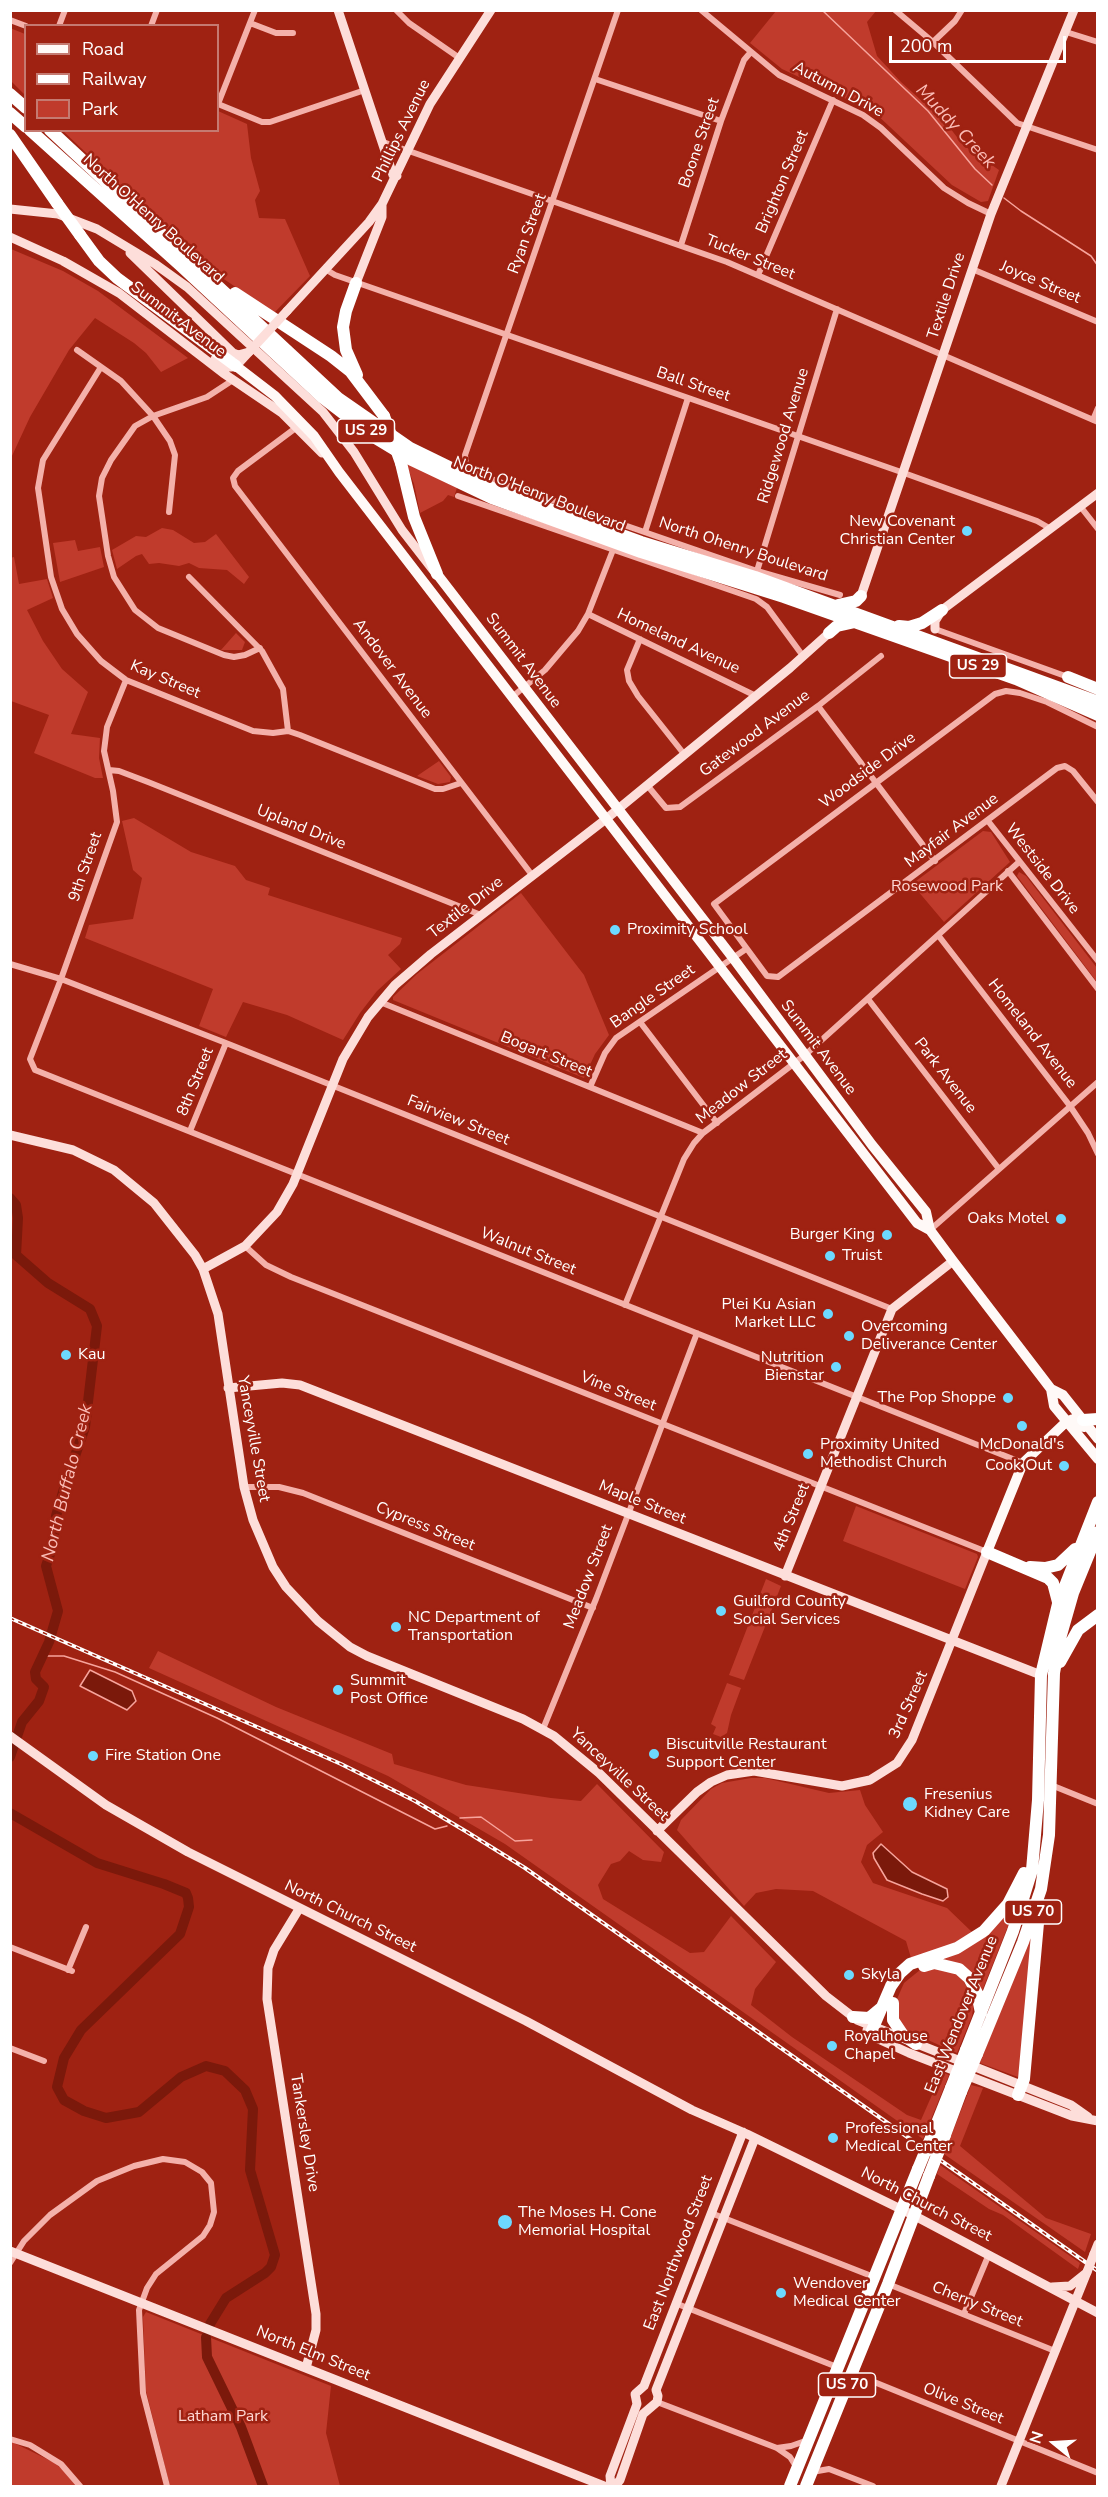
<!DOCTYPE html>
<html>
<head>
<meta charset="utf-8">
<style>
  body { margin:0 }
  #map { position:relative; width:1108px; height:2497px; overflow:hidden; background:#9f2212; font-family:"Nunito Sans",sans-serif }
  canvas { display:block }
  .frame { position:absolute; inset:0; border:12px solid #fff; pointer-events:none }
  .legend { position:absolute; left:24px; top:24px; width:195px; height:108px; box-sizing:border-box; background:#9f2212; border:2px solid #c57a71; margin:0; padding:8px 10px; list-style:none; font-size:18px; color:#fff }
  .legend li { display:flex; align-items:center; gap:12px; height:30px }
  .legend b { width:30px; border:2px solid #c57a71 }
  .north { position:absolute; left:1024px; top:2413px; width:60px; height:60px; -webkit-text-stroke:4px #9f2212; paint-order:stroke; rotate:288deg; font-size:16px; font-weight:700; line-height:24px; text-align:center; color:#fff }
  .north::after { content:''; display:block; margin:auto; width:21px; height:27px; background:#fff; clip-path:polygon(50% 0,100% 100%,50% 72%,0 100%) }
  .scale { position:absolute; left:889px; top:36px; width:177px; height:27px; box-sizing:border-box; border:3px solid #fff; border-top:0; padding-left:8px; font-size:18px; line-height:21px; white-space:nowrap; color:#fff; -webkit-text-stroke:4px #9f2212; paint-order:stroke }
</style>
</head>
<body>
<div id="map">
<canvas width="1108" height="2497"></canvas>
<div class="frame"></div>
<ul class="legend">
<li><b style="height:8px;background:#fff9f7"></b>Road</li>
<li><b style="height:8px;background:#fff"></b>Railway</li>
<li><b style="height:16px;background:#c03b2c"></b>Park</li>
</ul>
<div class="north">N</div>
<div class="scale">200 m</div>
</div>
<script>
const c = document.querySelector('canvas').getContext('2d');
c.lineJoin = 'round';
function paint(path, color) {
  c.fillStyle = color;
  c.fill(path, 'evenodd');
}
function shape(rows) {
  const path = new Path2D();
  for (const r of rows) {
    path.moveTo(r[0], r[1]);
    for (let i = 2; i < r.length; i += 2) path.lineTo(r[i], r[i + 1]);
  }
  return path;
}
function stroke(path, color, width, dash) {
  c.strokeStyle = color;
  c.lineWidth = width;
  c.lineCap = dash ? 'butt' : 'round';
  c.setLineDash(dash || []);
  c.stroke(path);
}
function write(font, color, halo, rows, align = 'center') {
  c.font = font + ' "Nunito Sans",sans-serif';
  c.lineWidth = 5;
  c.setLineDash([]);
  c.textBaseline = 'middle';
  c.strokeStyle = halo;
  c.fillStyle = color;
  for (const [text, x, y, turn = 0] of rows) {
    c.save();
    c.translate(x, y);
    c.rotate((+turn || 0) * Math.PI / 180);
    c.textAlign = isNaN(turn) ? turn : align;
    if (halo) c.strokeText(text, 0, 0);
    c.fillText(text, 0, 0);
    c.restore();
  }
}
paint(shape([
  [776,11,876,11,867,22,877,56,900,81,947,124,963,145,999,170,988,201,981,202,952,185,874,112,782,69,750,43],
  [10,28,25,34,25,95,11,81],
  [218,111,247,124,251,158,260,191,255,200,259,218,285,219,310,276,274,313,209,269,63,131,218,130],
  [11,249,63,271,98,291,188,358,161,372,146,353,134,343,95,318,69,350,30,417,11,458],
  [405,461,457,488,454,497,448,495,443,501,420,513,414,484],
  [162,528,173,530,194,543,205,542,216,534,249,577,244,584,227,570,199,568,189,563,179,566,159,563,149,564,142,554,136,556,117,569,112,550,136,536,146,537],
  [75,540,78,551,100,547,104,567,60,582,53,543],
  [14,557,19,584,47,579,53,598,27,610,43,641,62,669,88,692,71,734,100,738,99,758,103,778,95,778,34,753,49,715,11,701,10,558],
  [236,633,245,642,242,650,221,650],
  [439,761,451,777,450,782,438,784,417,776],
  [134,818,191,852,235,866,246,880,270,888,268,895,402,938,400,944,388,955,401,969,377,991,360,1013,343,1040,287,1015,243,1002,226,1037,199,1026,213,989,85,938,89,925,133,919,142,878,133,870,122,821],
  [983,831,991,832,1010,862,944,922,912,884],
  [1019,872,1026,876,1097,968,1097,982,1017,876],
  [521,893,584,975,609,1035,595,1054,584,1078,393,1000,393,997,417,974],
  [856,1506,977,1554,978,1557,965,1589,843,1541],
  [766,1579,781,1586,744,1680,729,1675],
  [158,1651,276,1707,392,1754,394,1764,466,1785,551,1798,581,1801,597,1784,664,1852,661,1862,643,1860,629,1851,620,1861,611,1864,598,1885,603,1899,690,1953,704,1952,731,1916,776,1962,755,1989,751,2005,792,2037,907,2115,921,2120,942,2072,949,2075,923,2139,505,1844,388,1776,149,1668],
  [727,1683,741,1688,731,1715,727,1733,721,1737,713,1734,716,1727,711,1724],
  [751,1778,765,1778,829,1793,860,1790,865,1805,883,1832,867,1845,861,1862,873,1883,947,1908,973,1933,962,1941,911,1958,906,1941,813,1891,776,1889,756,1893,744,1906,677,1830,681,1820,711,1789,722,1783],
  [1018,1894,1008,1926,980,1996,977,1988,937,1960,949,1955],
  [1034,1923,1019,2072,1018,2077,980,2063],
  [931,1968,952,1972,961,1977,971,1994,974,2003,972,2016,957,2053,901,2028,897,2019,897,1999,904,1983,920,1970],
  [971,2085,983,2088,960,2146,1046,2218,1091,2234,1085,2252,944,2154],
  [940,2165,1080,2263,1078,2269,1003,2215,989,2209,937,2174],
  [146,2312,331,2386,326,2433,340,2486,170,2486,146,2391,143,2317],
  [10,2441,53,2462,62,2469,76,2486,11,2486]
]), '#c03b2c');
const water = shape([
  [90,1670,132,1691,136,1701,127,1710,80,1686,90,1670],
  [881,1844,912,1872,947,1889,948,1897,943,1901,922,1894,887,1880,874,1858,873,1853,881,1844]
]);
paint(water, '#7b190b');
stroke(water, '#f7a49c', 1.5);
stroke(shape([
  [822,10,928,111,975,169,992,185],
  [1004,198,1021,211,1091,256,1098,266],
  [42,1656,64,1656,115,1672,217,1718,435,1829,447,1826],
  [460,1818,481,1817,515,1841,532,1840]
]), '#f7a49c', 1.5);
stroke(shape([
  [10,1198,16,1205,18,1218,16,1255,48,1283,90,1309,97,1326,85,1427,66,1482,56,1516,53,1545,46,1566,58,1611,49,1642,35,1672,36,1679,44,1687,39,1701,22,1722,10,1757],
  [10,1813,97,1863,164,1884,186,1893,188,1898,189,1907,180,1934,81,2030,64,2058,57,2087,64,2100,84,2111,106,2118,139,2112,181,2077,206,2066,225,2071,245,2090,253,2109,250,2170,275,2255,271,2267,265,2273,226,2298,210,2324],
  [206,2337,207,2357,241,2427,263,2486]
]), '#7b190b', 10);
stroke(shape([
  [396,10,409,23,458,57],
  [618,10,465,455,466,464,479,473,494,480,757,571,840,595],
  [701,10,779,75,863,115,881,128,944,188,968,203,991,214],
  [895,10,933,42,1017,123,1098,150],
  [10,20,26,26],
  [250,23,276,33,293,33],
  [59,26,65,10],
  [151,26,157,10],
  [1066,32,1098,42],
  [933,42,955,21,962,10],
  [595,79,721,121],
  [218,104,262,122,270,122,365,90],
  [218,104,255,10],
  [383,142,727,262,1098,422],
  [681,245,721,121,744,60,750,53],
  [325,269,335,275,904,473,1037,521,1051,529],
  [972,269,1098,322],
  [758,275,833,100],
  [77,350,121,381,153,416,170,441,175,455,169,512],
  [101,367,43,460,38,488,51,577,62,609,77,634,101,661,126,680,253,731,273,733,288,731,300,735,435,789,443,789,461,783],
  [233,380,207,397,153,416,135,426,111,460,102,478,99,496,108,556,114,577,135,610,158,628,224,655,234,657,245,655,260,648],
  [1093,420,1098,408],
  [297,427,238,471,233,478,235,486,532,875],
  [458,496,756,599,767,607,803,656],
  [1080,506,1098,529],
  [645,532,688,398],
  [757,571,837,309],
  [189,577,262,651,283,689,288,731],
  [588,614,756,696],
  [935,629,1068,677],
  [640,639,627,670,629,681,638,696,684,754],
  [126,680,107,727,104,751,113,791,117,822,61,979,30,1059,35,1070,1023,1463],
  [512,697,545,670,578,631,588,614,613,550],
  [818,706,935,861],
  [1098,727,1047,702,1020,693,1006,691,995,694,714,904,767,976,778,977,1057,768,1065,766,1073,771,1098,802],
  [109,770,119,771,148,782,481,915],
  [647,785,666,808,680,807,818,706,881,656],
  [988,821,1098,961],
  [1008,871,1098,989],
  [938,935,1070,1106,1088,1133,1098,1154],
  [10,964,61,979,226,1043,892,1309],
  [868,999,999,1169],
  [380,1002,703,1133],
  [640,1022,717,1123],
  [590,1087,605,1053,616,1038,746,949],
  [190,1131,226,1043],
  [930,1230,1098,1082],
  [245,1246,266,1265,291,1277,987,1552],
  [625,1305,684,1159,694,1143,703,1133,805,1055,1019,862],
  [244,1487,279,1487,303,1493,593,1608],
  [543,1729,596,1599,697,1333],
  [1051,1785,1098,1804],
  [10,1947,72,1971],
  [68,1970,86,1927],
  [10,2048,44,2061],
  [711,2213,874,2277],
  [10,2263,24,2241,50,2215,97,2181,134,2166,163,2159,185,2162,202,2172,211,2183,214,2212,210,2225,203,2236,156,2274,147,2288,139,2310,143,2393,167,2486],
  [888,2284,1055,2351],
  [675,2303,837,2367],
  [964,2314,989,2254],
  [852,2373,1098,2473],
  [657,2402,777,2448,790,2457,797,2468],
  [10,2439,30,2445,61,2464,80,2486],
  [777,2448,791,2446,808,2440],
  [812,2472,829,2469,873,2486]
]), '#f4b1aa', 6);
stroke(shape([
  [338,10,393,175,397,176],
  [10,209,58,214,97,229,155,264,187,287,323,412,354,452,402,530,433,570],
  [10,237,63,261,119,293,223,373,282,413,322,453],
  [130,253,233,353,238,355,249,352],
  [356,283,382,217,382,204],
  [287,311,369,222,382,204,430,104,491,10],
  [215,359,227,367,232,367,236,366,249,352],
  [861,596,991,214,1074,10],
  [935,629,935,621,942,610,1098,493],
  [10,1135,73,1150,114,1170,154,1203,195,1255,203,1269,218,1314,244,1487,253,1520,273,1567,286,1587,318,1621,350,1647,367,1656,523,1719,554,1736,599,1773,826,1996,857,2020,1071,2105,1088,2117],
  [203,1269,245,1246,277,1212,293,1184,343,1059,368,1017,395,985,431,954,606,819,790,668,829,633],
  [228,1388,282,1383,300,1385,1041,1675],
  [785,1576,892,1309,953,1261],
  [10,1736,106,1805,188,1852,526,2021,692,2110,747,2134,915,2216,1098,2313],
  [657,1831,697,1792,711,1782,727,1775,754,1771,842,1786,870,1780,897,1763,912,1740,987,1552],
  [299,1909,274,1950,268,1968,267,1999,316,2314,316,2330,306,2368],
  [867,2030,876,2038,909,2053,1072,2116,1098,2121],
  [10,2251,604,2486],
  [1094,2254,1098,2244],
  [1052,2287,1070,2286,1085,2274],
  [611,2486,610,2476,637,2404,635,2394,644,2386,743,2132],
  [615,2486,620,2480,643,2414,657,2402,658,2396,656,2390,755,2138],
  [1001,2486,1087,2272]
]), '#fddeda', 9);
stroke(shape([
  [236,366,275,396,314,436,339,472,917,1223,930,1230],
  [437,574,733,958,872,1145,926,1212,930,1230,953,1261,1051,1389,1063,1395,1098,1439],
  [1051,1389,1054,1406,1098,1459],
  [987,1552,1023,1463,1066,1422,1073,1419,1084,1427]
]), '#fff9f7', 10);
stroke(shape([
  [10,94,26,108],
  [10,113,26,127],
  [30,130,181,266,323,398,374,437,412,460,492,498,641,552,784,597,1016,679,1098,715],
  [50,130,338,398,410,448,494,489,641,542,755,577,1098,702],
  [10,135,57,203],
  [80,235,99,261,117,278,236,366],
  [356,283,346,311,343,327,346,350,357,375],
  [235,293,331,356,350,371,384,416],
  [401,463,414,517,437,574],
  [838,605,856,601,861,596],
  [899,626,909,627,922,623,942,610],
  [829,633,837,626,855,622],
  [1068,677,1098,689],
  [1083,1420,1098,1419],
  [987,1552,1048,1578,1053,1583,1058,1602],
  [1030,1567,1045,1568,1058,1565,1075,1549],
  [1060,1662,1078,1630,1098,1615],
  [924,1966,934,1963,959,1969,969,1978,977,1993,981,2013],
  [893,2003,893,2020,903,2035,916,2044],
  [853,2017,869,2018,881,2008],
  [870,2035,891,1986,900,1973,910,1964,957,1948,984,1931,1008,1904,1024,1873],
  [966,2050,1013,1931,1032,1870,1038,1800,1041,1675,1058,1604,1098,1502],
  [977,2054,1023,1942,1041,1889,1049,1835,1054,1673,1061,1635,1073,1593,1098,1532],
  [1018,2095,1024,2079,1039,1912],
  [935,2128,951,2088],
  [945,2135,961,2092],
  [790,2486,918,2169],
  [806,2486,888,2284,929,2176]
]), '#fff', 12);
const rail = shape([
  [10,1618,341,1764,415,1801,467,1832,525,1868,1098,2271]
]);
stroke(rail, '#fff', 4);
stroke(rail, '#9f2212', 1.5, [4.5]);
stroke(shape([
  [249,352,287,311],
  [1087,2272,1094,2254]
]), '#fddeda', 9);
stroke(shape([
  [57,203,80,235],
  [384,416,401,463],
  [951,2088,966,2050],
  [961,2092,977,2054],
  [918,2169,935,2128],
  [929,2176,945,2135]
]), '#fff', 12);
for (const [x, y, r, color] of [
  [967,531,6,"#6dd9ff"],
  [615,930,6,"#6dd9ff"],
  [1061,1219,6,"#6dd9ff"],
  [887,1235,6,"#6dd9ff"],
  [830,1256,6,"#6dd9ff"],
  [828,1314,6,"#6dd9ff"],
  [849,1336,6,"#6dd9ff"],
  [66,1355,6,"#6dd9ff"],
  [836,1367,6,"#6dd9ff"],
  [1008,1398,6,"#6dd9ff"],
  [1022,1426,6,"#6dd9ff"],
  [808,1454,6,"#6dd9ff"],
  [1064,1466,6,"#6dd9ff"],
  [721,1611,6,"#6dd9ff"],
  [396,1627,6,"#6dd9ff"],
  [338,1690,6,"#6dd9ff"],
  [654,1754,6,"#6dd9ff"],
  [93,1756,6,"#6dd9ff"],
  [910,1804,8,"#6dd9ff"],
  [849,1975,6,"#6dd9ff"],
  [832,2046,6,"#6dd9ff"],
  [833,2138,6,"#6dd9ff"],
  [505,2222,8,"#6dd9ff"],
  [781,2293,6,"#6dd9ff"]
]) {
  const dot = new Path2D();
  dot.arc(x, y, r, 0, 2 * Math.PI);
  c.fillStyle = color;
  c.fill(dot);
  stroke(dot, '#9f2212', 2);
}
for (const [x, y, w] of [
  [366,431,57],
  [978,666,57],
  [1033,1912,57],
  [847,2385,57]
]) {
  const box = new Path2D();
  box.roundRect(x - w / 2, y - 12, w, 24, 4.5);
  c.fillStyle = '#9f2212';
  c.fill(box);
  stroke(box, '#fff', 1.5);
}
write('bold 15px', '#fff', null, [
  ["US 29",366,431],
  ["US 29",978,666],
  ["US 70",1033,1912],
  ["US 70",847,2385]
]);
write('16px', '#fff', '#9f2212', [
  ["Autumn Drive",838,90,28],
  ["Phillips Avenue",402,131,-64],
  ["Boone Street",700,143,-71],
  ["Brighton Street",783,182,-67],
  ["North O'Henry Boulevard",153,219,42],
  ["Ryan Street",528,234,-70],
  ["Tucker Street",750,258,22],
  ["Joyce Street",1040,283,23],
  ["Textile Drive",947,296,-72],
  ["Summit Avenue",178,320,37],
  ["Ball Street",693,385,19],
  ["Ridgewood Avenue",784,436,-73],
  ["North O'Henry Boulevard",539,495,21],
  ["North Ohenry Boulevard",743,550,18],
  ["Homeland Avenue",678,642,25],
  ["Summit Avenue",523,661,53],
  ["Andover Avenue",392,669,53],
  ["Kay Street",165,680,23],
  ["Gatewood Avenue",755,734,-37],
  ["Woodside Drive",868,771,-37],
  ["Upland Drive",301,828,22],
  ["Mayfair Avenue",952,831,-37],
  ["9th Street",86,867,-71],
  ["Westside Drive",1042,869,52],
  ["Textile Drive",466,908,-38],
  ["Bangle Street",653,997,-35],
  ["Homeland Avenue",1032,1034,52],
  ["Summit Avenue",818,1048,53],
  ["Bogart Street",546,1055,22],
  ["Park Avenue",945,1076,52],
  ["8th Street",196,1082,-68],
  ["Meadow Street",742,1087,-38],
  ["Fairview Street",458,1121,22],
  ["Walnut Street",528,1252,22],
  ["Vine Street",618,1392,22],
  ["Yanceyville Street",253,1439,80],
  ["Maple Street",642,1503,22],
  ["4th Street",792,1518,-68],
  ["Cypress Street",425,1527,22],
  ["Meadow Street",589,1577,-69],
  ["3rd Street",909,1705,-66],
  ["Yanceyville Street",619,1775,43],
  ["North Church Street",350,1917,26],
  ["East Wendover Avenue",962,2015,-68],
  ["Tankersley Drive",304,2133,81],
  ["North Church Street",926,2205,27],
  ["East Northwood Street",679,2253,-69],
  ["Cherry Street",977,2305,22],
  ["North Elm Street",313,2354,22],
  ["Olive Street",963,2404,22]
]);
write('16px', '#fff', '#9f2212', [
  ["New Covenant",955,522,"right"],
  ["Christian Center",955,540,"right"],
  ["Proximity School",627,930],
  ["Oaks Motel",1049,1219,"right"],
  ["Burger King",875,1235,"right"],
  ["Truist",842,1256],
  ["Plei Ku Asian",816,1305,"right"],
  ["Market LLC",816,1323,"right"],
  ["Overcoming",861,1327],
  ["Deliverance Center",861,1345],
  ["Kau",78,1355],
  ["Nutrition",824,1358,"right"],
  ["Bienstar",824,1376,"right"],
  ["The Pop Shoppe",996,1398,"right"],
  ["Proximity United",820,1445],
  ["Methodist Church",820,1463],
  ["McDonald's",1022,1445,"center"],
  ["Cook Out",1052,1466,"right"],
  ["Guilford County",733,1602],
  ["Social Services",733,1620],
  ["NC Department of",408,1618],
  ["Transportation",408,1636],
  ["Summit",350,1681],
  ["Post Office",350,1699],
  ["Biscuitville Restaurant",666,1745],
  ["Support Center",666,1763],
  ["Fire Station One",105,1756],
  ["Fresenius",924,1795],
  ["Kidney Care",924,1813],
  ["Skyla",861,1975],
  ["Royalhouse",844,2037],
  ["Chapel",844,2055],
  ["Professional",845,2129],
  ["Medical Center",845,2147],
  ["The Moses H. Cone",518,2213],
  ["Memorial Hospital",518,2231],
  ["Wendover",793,2284],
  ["Medical Center",793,2302]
], 'left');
write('16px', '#fed7d3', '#9f2212', [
  ["Rosewood Park",947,887],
  ["Latham Park",223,2417]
]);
write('italic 18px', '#fbbdb7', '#9f2212', [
  ["Muddy Creek",955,127,47],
  ["North Buffalo Creek",68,1483,-76]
]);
</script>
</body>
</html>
